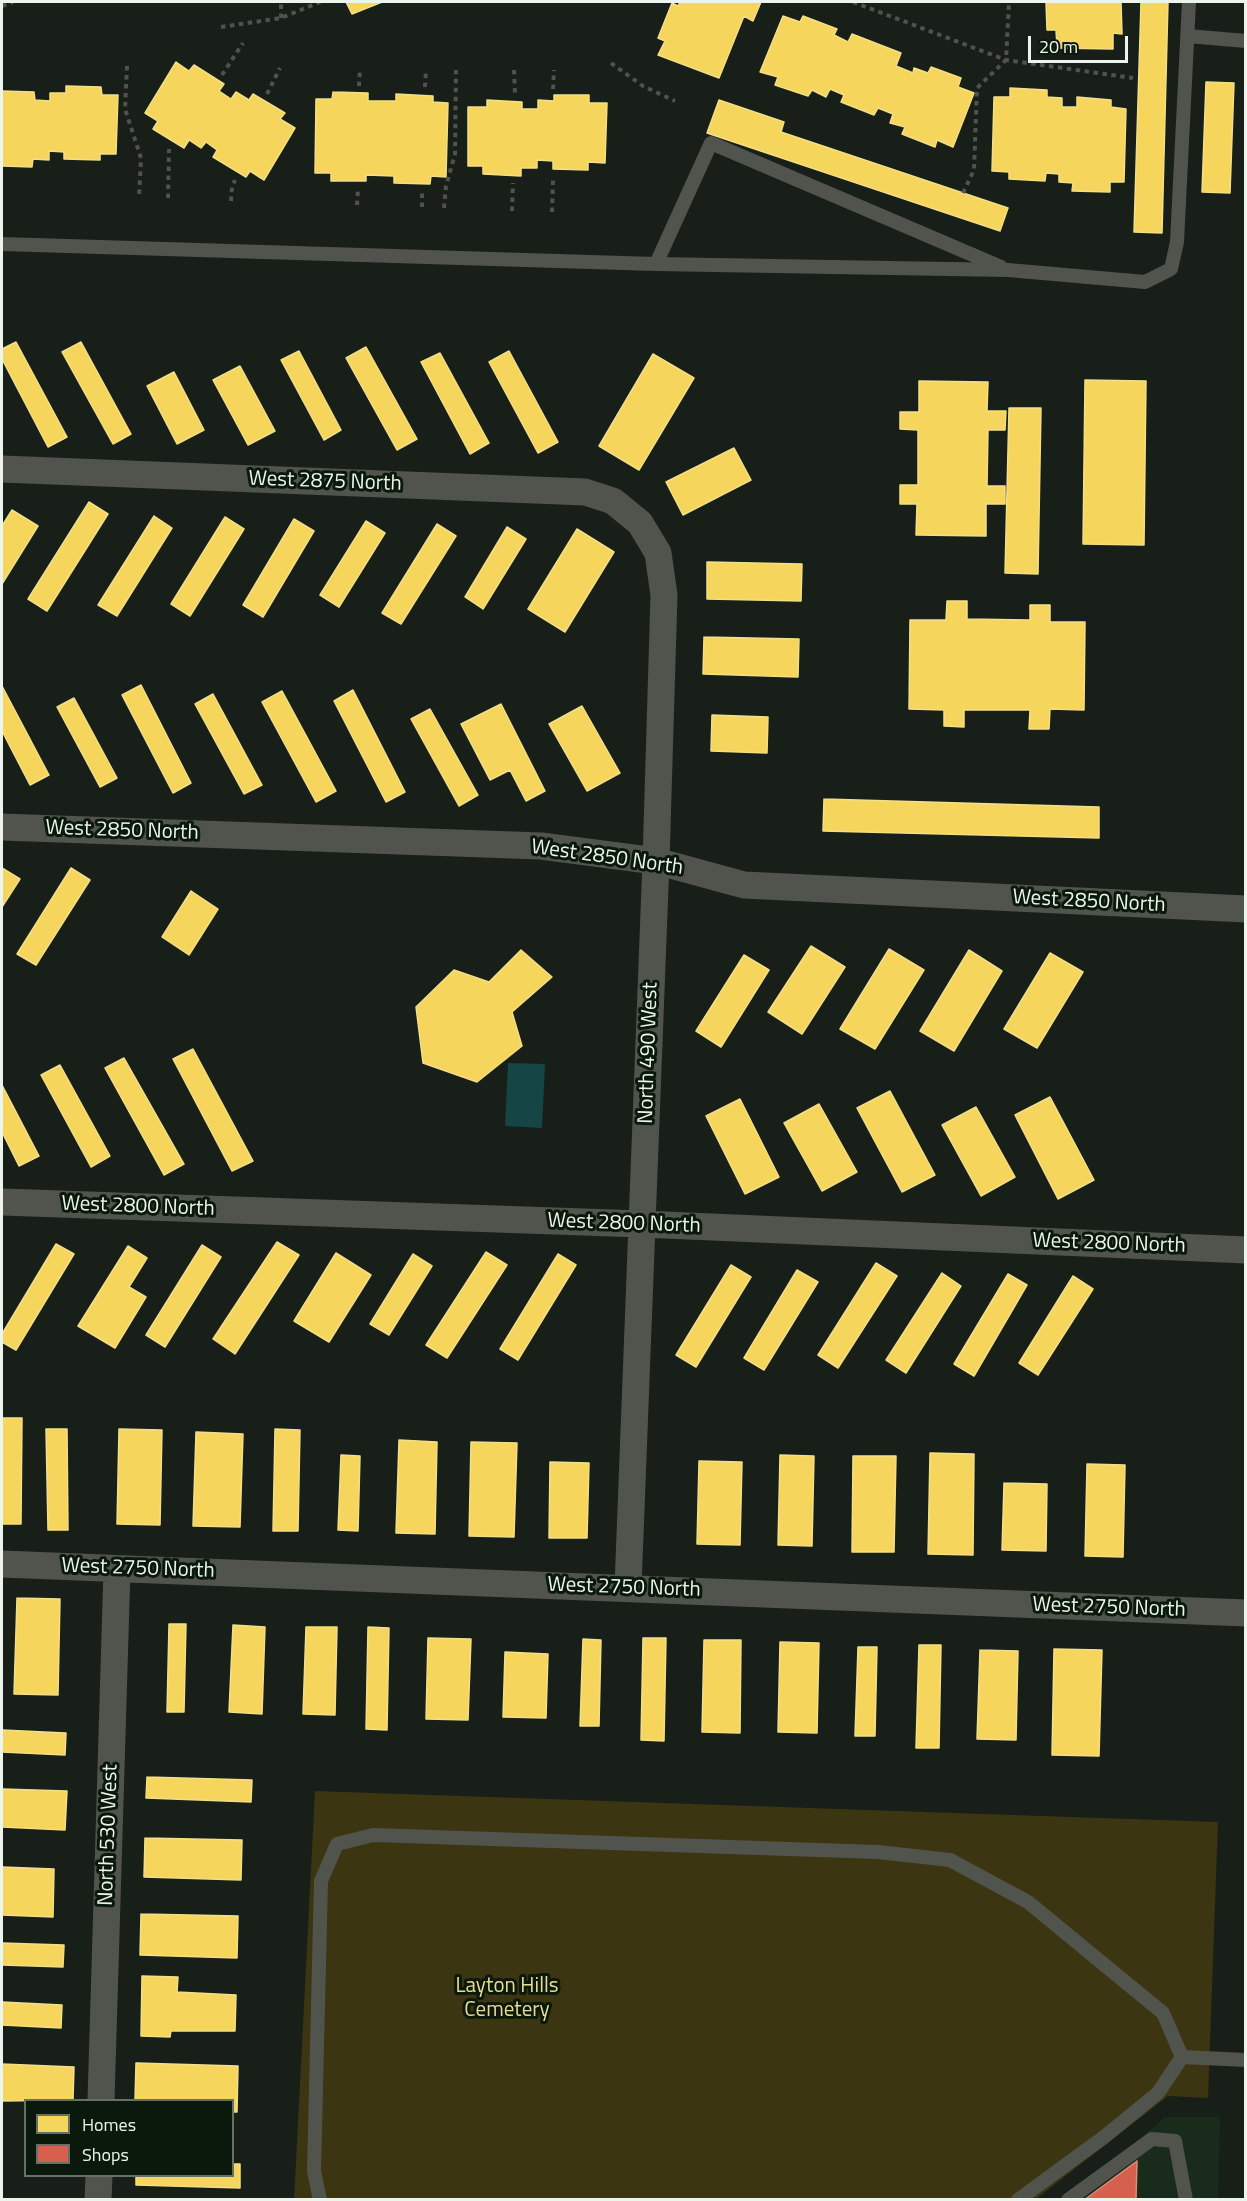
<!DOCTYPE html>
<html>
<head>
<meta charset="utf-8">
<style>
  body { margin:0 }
  #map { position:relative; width:1247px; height:2201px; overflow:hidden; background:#181e18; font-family:"Titillium Web",sans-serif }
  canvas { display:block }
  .frame { position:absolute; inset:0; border:3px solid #ecf5ec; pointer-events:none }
  .legend { position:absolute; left:24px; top:2099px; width:210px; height:78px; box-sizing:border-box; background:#0b190c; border:2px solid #657166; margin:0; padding:8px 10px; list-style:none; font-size:18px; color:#ecf5ec }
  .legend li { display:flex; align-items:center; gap:12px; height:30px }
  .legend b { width:30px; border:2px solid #657166 }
  .scale { position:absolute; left:1028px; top:36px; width:100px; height:27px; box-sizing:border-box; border:3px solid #ecf5ec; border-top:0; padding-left:8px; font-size:18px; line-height:21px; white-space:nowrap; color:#ecf5ec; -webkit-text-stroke:4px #0b190c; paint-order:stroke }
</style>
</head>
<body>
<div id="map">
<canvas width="1247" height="2201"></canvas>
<div class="frame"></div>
<ul class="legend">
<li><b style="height:16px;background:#f6d55c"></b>Homes</li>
<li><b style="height:16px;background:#d6604d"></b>Shops</li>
</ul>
<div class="scale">20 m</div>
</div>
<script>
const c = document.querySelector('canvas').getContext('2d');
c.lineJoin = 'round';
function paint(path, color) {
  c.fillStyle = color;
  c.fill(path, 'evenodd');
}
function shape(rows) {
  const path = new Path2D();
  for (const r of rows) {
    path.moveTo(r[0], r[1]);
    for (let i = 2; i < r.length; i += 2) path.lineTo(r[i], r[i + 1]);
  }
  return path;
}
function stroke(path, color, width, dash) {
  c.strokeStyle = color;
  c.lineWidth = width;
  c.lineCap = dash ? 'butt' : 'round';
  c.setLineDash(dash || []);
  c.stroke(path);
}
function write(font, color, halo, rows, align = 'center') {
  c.font = font + ' "Titillium Web",sans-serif';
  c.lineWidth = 6;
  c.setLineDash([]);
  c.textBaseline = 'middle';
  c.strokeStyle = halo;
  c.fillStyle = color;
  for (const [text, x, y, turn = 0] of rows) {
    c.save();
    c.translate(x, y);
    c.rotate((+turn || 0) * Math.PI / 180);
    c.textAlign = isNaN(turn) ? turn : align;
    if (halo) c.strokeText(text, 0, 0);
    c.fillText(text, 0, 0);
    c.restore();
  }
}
paint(shape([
  [1165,2117,1220,2117,1218,2199,1069,2200]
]), '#192b1b');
paint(shape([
  [315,1791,1218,1822,1208,2098,1168,2096,1036,2199,294,2200]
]), '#3b3512');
paint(shape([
  [508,1063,545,1064,542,1128,505,1126]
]), '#154544');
const homes = shape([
  [346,2,382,2,352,14,346,2],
  [680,2,761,2,753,21,744,16,719,78,658,55,665,41,658,38,672,3,678,6,680,2],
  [1046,2,1121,2,1122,34,1113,33,1113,49,1057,48,1056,30,1047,30,1046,2],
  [1141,2,1168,2,1162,233,1134,232,1141,2],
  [783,16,800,22,803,16,837,29,834,35,848,42,852,34,901,53,896,66,913,73,914,68,928,73,931,67,961,78,958,87,974,93,953,147,937,140,935,147,902,134,905,127,890,123,893,114,878,108,874,115,841,102,844,95,830,89,826,97,812,90,808,96,775,85,778,77,760,72,783,16],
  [176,62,189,71,194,65,224,84,219,91,231,99,236,92,249,100,253,94,285,113,280,119,295,128,264,180,250,171,246,177,213,157,217,150,206,142,201,148,189,140,184,148,153,129,158,121,145,113,176,62],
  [1206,82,1234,83,1230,193,1202,192,1206,82],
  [66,86,101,87,102,95,118,95,116,154,100,154,100,160,64,159,64,152,49,151,49,160,33,159,32,167,2,166,2,91,34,92,35,100,50,101,50,93,66,93,66,86],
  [1010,88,1047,90,1047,97,1062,98,1062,107,1077,107,1077,97,1111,100,1111,107,1126,109,1124,182,1110,182,1110,192,1072,191,1073,183,1059,182,1059,174,1046,173,1045,181,1009,179,1009,172,992,171,994,97,1010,97,1010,88],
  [333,92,368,93,368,101,396,101,396,94,433,96,433,102,448,103,446,177,431,176,430,184,394,183,394,176,366,175,366,181,331,181,331,173,315,173,316,99,332,99,333,92],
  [554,95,589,95,589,103,607,103,605,163,588,162,588,170,553,169,553,161,537,160,537,168,521,168,521,176,483,174,483,166,468,166,468,107,487,107,487,100,522,102,522,109,538,109,538,100,554,101,554,95],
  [719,100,784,122,781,132,1008,208,1000,231,707,133,719,100],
  [16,342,67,437,48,447,2,359,2,349,16,342],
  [81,342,131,434,113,444,62,352,81,342],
  [366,347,417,439,397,450,346,358,366,347],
  [299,351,341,430,324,440,281,360,299,351],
  [509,351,558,442,538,453,489,362,509,351],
  [440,353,489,443,470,454,421,362,440,353],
  [653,354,694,378,639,470,599,446,653,354],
  [240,366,275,431,248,445,213,380,240,366],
  [174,372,204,430,177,444,147,386,174,372],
  [1085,380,1146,381,1144,545,1083,544,1085,380],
  [919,381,988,382,987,411,1006,411,1005,430,988,430,987,486,1005,486,1005,504,986,504,986,536,916,535,917,504,900,504,900,485,918,485,918,430,900,429,900,412,919,412,919,381],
  [1009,408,1041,408,1038,574,1005,573,1009,408],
  [734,448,751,480,683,515,666,482,734,448],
  [89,502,108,514,47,611,28,599,89,502],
  [12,510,38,526,2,584,2,526,12,510],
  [154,516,172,528,117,616,98,605,154,516],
  [225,517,244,529,190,616,171,604,225,517],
  [294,519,314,531,263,617,243,605,294,519],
  [366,521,385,533,339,607,320,595,366,521],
  [437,524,456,536,401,624,382,613,437,524],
  [507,527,526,539,483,609,465,597,507,527],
  [577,529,614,552,565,632,528,609,577,529],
  [707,562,802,564,801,601,707,599,707,562],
  [947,601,967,601,967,619,1030,620,1030,605,1050,605,1050,622,1085,622,1084,710,1050,709,1049,729,1029,729,1030,710,964,710,964,727,944,726,944,710,909,709,910,620,946,620,947,601],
  [704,637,799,639,798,677,703,674,704,637],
  [141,685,191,783,173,793,122,695,141,685],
  [2,686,49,775,30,785,2,731,2,686],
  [353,690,405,792,386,802,334,701,353,690],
  [282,691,336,791,316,802,262,702,282,691],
  [213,694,262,785,244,794,195,704,213,694],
  [74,698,117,778,100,787,57,707,74,698],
  [501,704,545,791,526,801,510,770,490,780,461,724,501,704],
  [582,706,620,773,587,791,549,724,582,706],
  [430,709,478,795,459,806,411,719,430,709],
  [712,715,768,717,767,753,711,751,712,715],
  [824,799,1099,807,1099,838,823,831,824,799],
  [2,868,20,879,2,907,2,868],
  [71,868,90,880,36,965,17,954,71,868],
  [191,891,218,909,189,955,162,937,191,891],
  [811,946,845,967,802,1034,768,1012,811,946],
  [889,949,924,970,875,1049,840,1029,889,949],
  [521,950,552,977,512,1012,522,1046,477,1082,423,1063,416,1007,454,970,489,982,521,950],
  [969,950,1002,971,954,1051,920,1031,969,950],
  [1050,953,1083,972,1037,1048,1004,1029,1050,953],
  [744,955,769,970,721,1047,696,1031,744,955],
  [193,1049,253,1161,232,1171,173,1059,193,1049],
  [124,1058,184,1164,164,1175,105,1068,124,1058],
  [60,1065,110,1156,91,1167,41,1075,60,1065],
  [2,1085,39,1156,19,1166,2,1132,2,1085],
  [890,1091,935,1175,902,1192,857,1108,890,1091],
  [1050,1097,1094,1180,1058,1199,1015,1115,1050,1097],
  [740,1099,779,1177,745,1194,706,1116,740,1099],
  [819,1104,857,1172,822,1191,784,1123,819,1104],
  [976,1107,1015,1177,981,1196,942,1125,976,1107],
  [277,1242,299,1255,235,1354,213,1339,277,1242],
  [56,1244,74,1254,16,1350,2,1342,2,1334,56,1244],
  [202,1245,221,1257,165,1347,146,1335,202,1245],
  [128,1246,147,1258,129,1287,146,1297,115,1348,78,1326,128,1246],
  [486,1252,507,1265,447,1358,426,1345,486,1252],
  [336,1253,371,1275,329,1342,294,1321,336,1253],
  [413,1254,432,1266,389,1335,370,1324,413,1254],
  [558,1254,576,1265,518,1360,500,1349,558,1254],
  [876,1263,897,1276,838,1368,818,1355,876,1263],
  [731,1265,751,1277,696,1367,676,1355,731,1265],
  [797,1270,818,1282,764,1370,744,1358,797,1270],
  [942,1273,961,1286,906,1373,886,1360,942,1273],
  [1008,1274,1027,1285,974,1376,954,1364,1008,1274],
  [1073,1276,1093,1289,1038,1375,1019,1363,1073,1276],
  [2,1418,22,1418,21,1524,2,1524,2,1418],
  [46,1429,67,1429,68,1530,48,1530,46,1429],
  [119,1429,162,1430,160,1525,117,1524,119,1429],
  [275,1429,300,1430,298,1531,273,1531,275,1429],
  [196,1432,243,1434,240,1527,193,1526,196,1432],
  [399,1440,437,1442,435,1534,396,1533,399,1440],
  [471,1442,517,1443,514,1537,469,1536,471,1442],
  [930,1453,974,1454,973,1555,928,1554,930,1453],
  [341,1455,360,1456,358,1531,338,1530,341,1455],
  [780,1455,814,1456,812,1546,778,1545,780,1455],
  [853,1456,896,1456,894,1552,852,1552,853,1456],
  [699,1461,742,1462,740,1545,697,1544,699,1461],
  [550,1462,589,1463,587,1538,549,1538,550,1462],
  [1087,1464,1125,1465,1123,1557,1085,1556,1087,1464],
  [1004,1483,1047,1484,1046,1551,1002,1550,1004,1483],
  [17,1598,60,1599,58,1695,14,1694,17,1598],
  [169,1624,186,1624,184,1712,167,1712,169,1624],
  [233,1625,265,1627,262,1714,229,1712,233,1625],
  [306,1627,337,1627,335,1715,303,1714,306,1627],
  [368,1627,389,1628,387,1730,366,1729,368,1627],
  [428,1638,471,1639,468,1720,426,1719,428,1638],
  [643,1638,666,1638,664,1741,641,1740,643,1638],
  [583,1639,601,1640,599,1726,580,1726,583,1639],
  [704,1640,741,1640,740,1733,702,1732,704,1640],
  [780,1642,819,1643,817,1733,778,1732,780,1642],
  [919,1645,941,1645,939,1748,916,1748,919,1645],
  [858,1647,877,1647,875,1736,855,1736,858,1647],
  [1054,1649,1102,1650,1099,1756,1052,1755,1054,1649],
  [980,1650,1018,1651,1016,1740,977,1739,980,1650],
  [505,1652,548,1654,546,1718,503,1717,505,1652],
  [2,1730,66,1733,65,1755,2,1752,2,1730],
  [147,1777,252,1780,251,1802,146,1798,147,1777],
  [2,1789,67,1791,65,1830,2,1827,2,1789],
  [145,1838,242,1840,241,1880,144,1877,145,1838],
  [2,1867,54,1869,53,1917,2,1915,2,1867],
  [141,1914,238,1916,237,1958,140,1955,141,1914],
  [2,1943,64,1945,63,1967,2,1965,2,1943],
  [142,1976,178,1977,177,1992,236,1995,235,2031,171,2031,170,2037,141,2036,142,1976],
  [2,2002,62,2005,61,2028,2,2025,2,2002],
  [136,2063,238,2066,237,2112,232,2112,232,2100,135,2100,136,2063],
  [2,2064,74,2067,73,2100,2,2101,2,2064],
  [232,2164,240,2164,240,2188,136,2185,136,2176,232,2176,232,2164]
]);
paint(homes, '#f6d55c');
stroke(homes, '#f3df87', 1.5);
const shops = shape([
  [1137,2161,1136,2200,1084,2200,1137,2161]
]);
paint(shops, '#d6604d');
stroke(shops, '#dd8d7d', 1.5);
stroke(shape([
  [853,2,1006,60,1133,78],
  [2,6,13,2],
  [281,18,281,2],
  [221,27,281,18,320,2],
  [611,63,643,86,675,101],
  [127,66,125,109,141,158,139,197],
  [514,70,515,94],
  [222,75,243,43],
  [359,86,360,69],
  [425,87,426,70],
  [553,89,554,70],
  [267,94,280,68],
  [963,193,974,170,977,88,1006,60,1009,2],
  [168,198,169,149],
  [231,201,232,187,235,180],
  [357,205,358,189],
  [422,207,422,193],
  [444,208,446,186,455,154,456,70],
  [512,211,513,183],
  [552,212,553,180]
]), '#4f534d', 4, [4.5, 4.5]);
stroke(shape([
  [1188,36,1246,41],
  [2,244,656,264,1008,270,1145,282,1171,269,1177,242,1189,2],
  [656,264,711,143,1001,267],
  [1182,2057,1246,2060],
  [320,2200,314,2171,321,1881,337,1844,373,1835,878,1852,950,1860,1028,1902,1163,2013,1182,2057,1158,2093,1104,2137,1018,2200],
  [1068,2200,1152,2139,1175,2141,1186,2200]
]), '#51544d', 14);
stroke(shape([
  [2,469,585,492,613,501,640,523,658,553,664,595,656,861,628,1587],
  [2,827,541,846,656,861,744,885,1246,909],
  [2,1202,642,1224,1246,1250],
  [2,1564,1246,1613],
  [101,2100,117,1569],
  [98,2200,99,2176]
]), '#51544d', 27);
write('21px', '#ecf5ec', '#0b190c', [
  ["West 2875 North",325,482,2],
  ["West 2850 North",122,831,2],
  ["West 2850 North",607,858,8],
  ["West 2850 North",1089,902,3],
  ["North 490 West",649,1053,-88],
  ["West 2800 North",138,1207,2],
  ["West 2800 North",624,1224,2],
  ["West 2800 North",1109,1244,2],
  ["West 2750 North",138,1569,2],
  ["West 2750 North",624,1588,2],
  ["West 2750 North",1109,1608,2],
  ["North 530 West",109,1835,-88]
]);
write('21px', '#eadb90', '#0b190c', [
  ["Layton Hills",507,1987],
  ["Cemetery",507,2011]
]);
</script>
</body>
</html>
